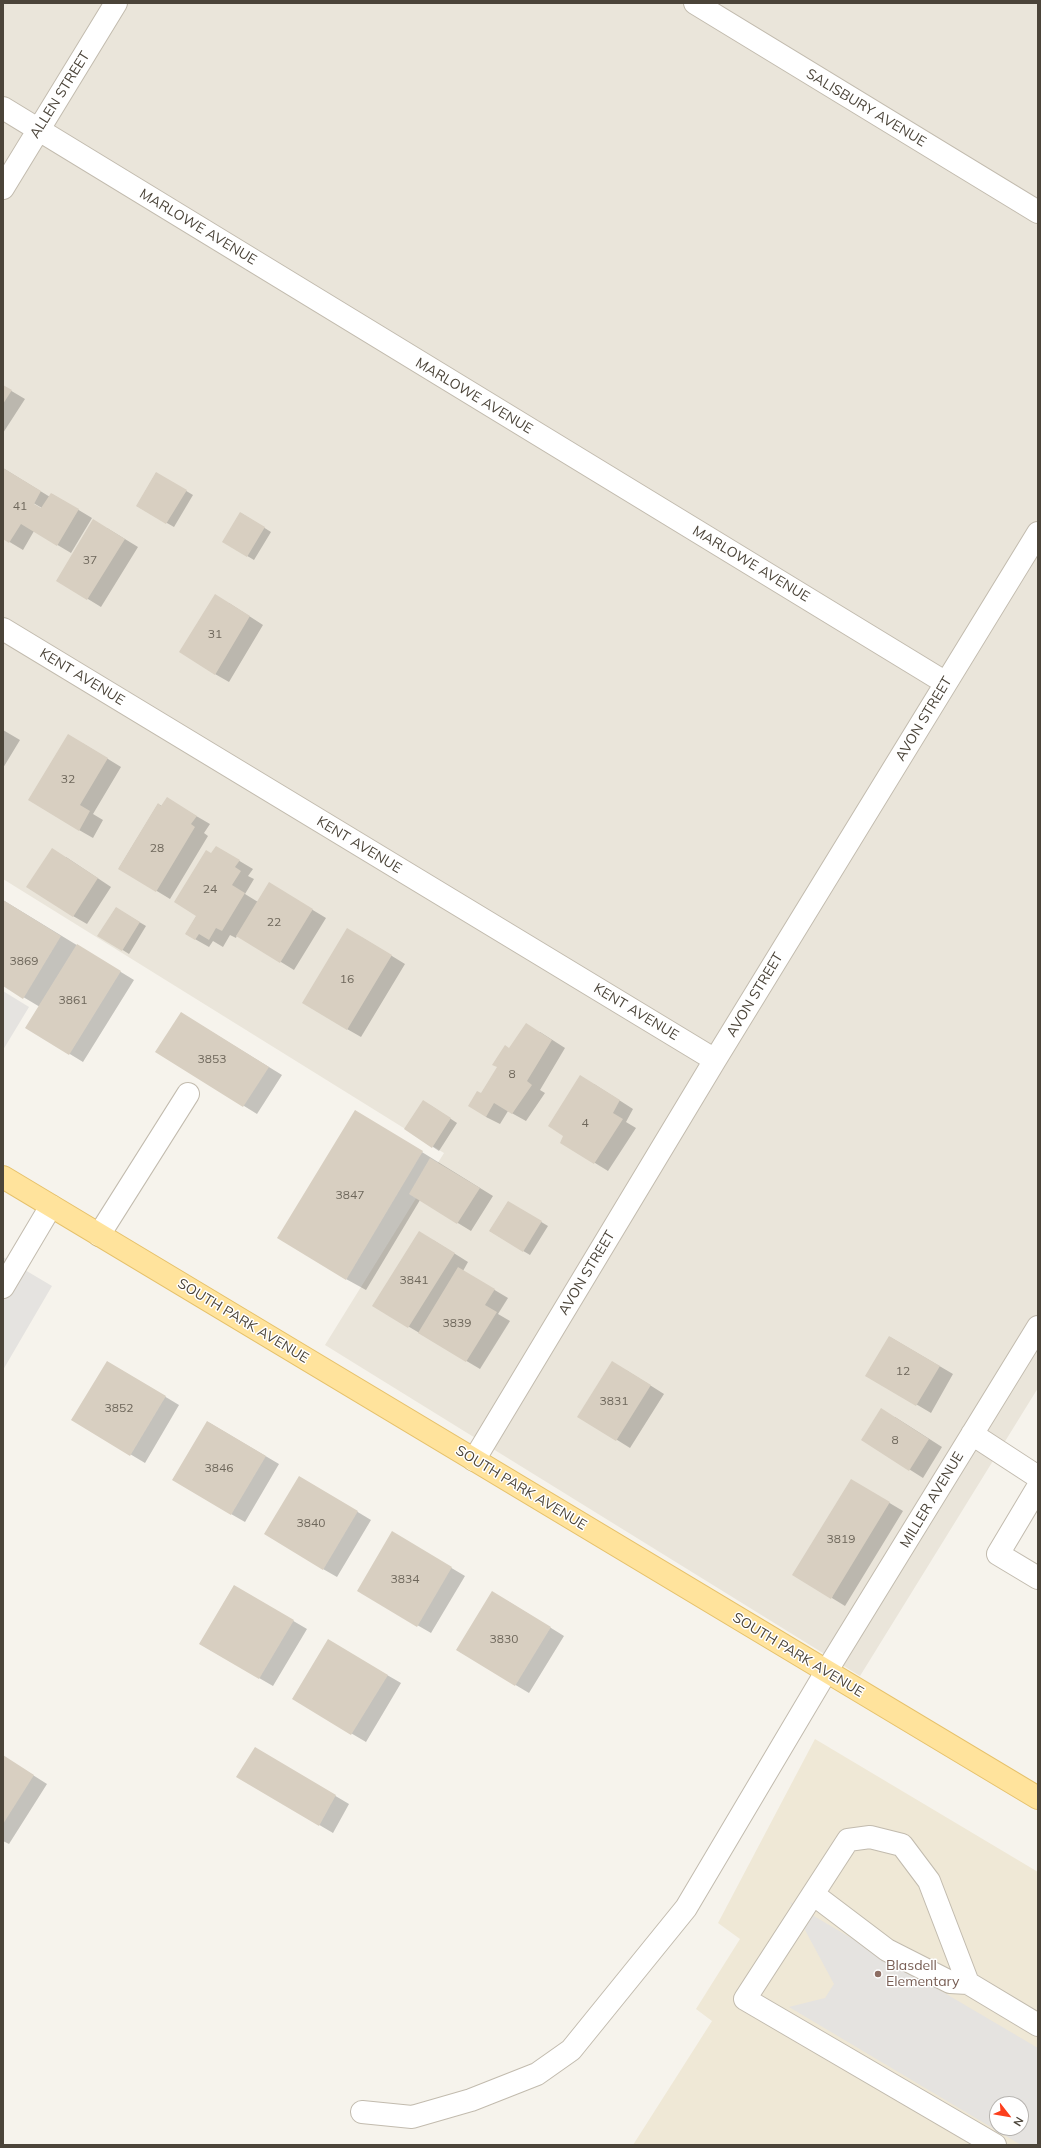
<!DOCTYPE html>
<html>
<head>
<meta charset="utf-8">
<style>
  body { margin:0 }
  #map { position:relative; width:1041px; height:2148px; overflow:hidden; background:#f6f3ec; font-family:Mulish,sans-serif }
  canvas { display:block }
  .frame { position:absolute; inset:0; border:4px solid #4b4439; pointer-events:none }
  .north { position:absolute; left:989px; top:2096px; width:40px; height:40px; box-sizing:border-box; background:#fff; border:1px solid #b7b4b0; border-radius:50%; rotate:121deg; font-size:11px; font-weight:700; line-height:16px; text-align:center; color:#4b4439 }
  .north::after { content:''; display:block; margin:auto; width:14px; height:18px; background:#fc3f1d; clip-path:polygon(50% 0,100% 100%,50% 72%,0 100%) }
</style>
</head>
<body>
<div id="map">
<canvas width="1041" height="2148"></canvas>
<div class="frame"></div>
<div class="north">N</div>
</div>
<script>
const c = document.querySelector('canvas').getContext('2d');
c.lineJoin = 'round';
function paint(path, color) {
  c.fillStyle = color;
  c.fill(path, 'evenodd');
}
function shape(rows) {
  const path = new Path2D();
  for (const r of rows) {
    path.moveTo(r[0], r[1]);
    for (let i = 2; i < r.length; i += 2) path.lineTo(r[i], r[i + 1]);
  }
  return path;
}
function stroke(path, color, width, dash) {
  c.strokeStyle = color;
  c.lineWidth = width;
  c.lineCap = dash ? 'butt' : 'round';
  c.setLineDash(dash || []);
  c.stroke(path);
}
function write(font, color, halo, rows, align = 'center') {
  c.font = font + ' Mulish,sans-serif';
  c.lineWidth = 3;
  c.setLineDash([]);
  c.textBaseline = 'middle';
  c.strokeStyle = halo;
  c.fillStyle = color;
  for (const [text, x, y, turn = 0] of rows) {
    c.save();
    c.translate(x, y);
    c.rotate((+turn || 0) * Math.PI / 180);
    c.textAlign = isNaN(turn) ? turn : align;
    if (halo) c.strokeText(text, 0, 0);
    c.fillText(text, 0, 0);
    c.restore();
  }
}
paint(shape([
  [3,3,1038,3,1038,1388,860,1676,325,1345,444,1153,3,879]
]), '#eae5da');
paint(shape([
  [815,1739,1038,1872,1038,2145,633,2145,712,2021,696,2009,740,1939,718,1923],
  [997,2104,1021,2104,1021,2128,997,2128]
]), '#efe8d6');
paint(shape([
  [3,991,29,1007,3,1050],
  [3,1257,52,1286,3,1370],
  [790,1902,1038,2048,1038,2145,1021,2145,789,2007,825,1998,834,1984],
  [997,2104,1021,2104,1021,2128,997,2128]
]), '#e5e3e0');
paint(shape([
  [3,386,25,399,3,433],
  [3,468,50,497,52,494,92,518,71,553,34,531,23,550,3,538],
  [30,501,42,508,42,510,29,502],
  [156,473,193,495,174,527,137,506],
  [241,513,271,532,254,560,224,542],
  [107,528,138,547,101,607,57,580],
  [229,603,263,625,229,682,215,674],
  [3,730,20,740,3,768],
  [82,743,121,767,93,814,103,820,93,838,79,830],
  [167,799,210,824,204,833,208,836,170,899,119,868,158,804,162,806],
  [216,847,253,869,248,876,254,879,245,894,258,902,283,892,326,918,294,970,237,935,236,938,230,935,223,947,213,941,209,947,186,934,197,915,212,854],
  [66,857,111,887,87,924,73,916],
  [3,900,134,980,83,1062,27,1028,40,1007,3,985],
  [116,908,146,926,129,954,99,935],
  [361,937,405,964,361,1037,347,1029],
  [181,1013,282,1075,257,1114,157,1052],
  [540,1032,565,1048,540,1090,545,1093,526,1121,508,1111,500,1124,486,1117,481,1094,510,1049],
  [594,1084,633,1109,626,1122,636,1128,608,1171,561,1142],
  [430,1105,457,1123,439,1151,433,1147],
  [375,1123,493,1196,471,1231,420,1200,366,1290,346,1279],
  [508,1202,548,1226,530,1255,490,1231],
  [433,1240,468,1262,463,1271,508,1298,498,1314,510,1321,480,1369,374,1306],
  [890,1337,953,1374,931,1413,867,1375],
  [121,1370,179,1405,145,1463,73,1420],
  [626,1370,664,1394,630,1448,579,1416],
  [895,1417,942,1447,923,1478,863,1440],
  [208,1422,279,1464,245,1522,231,1514],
  [851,1480,903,1511,845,1606,832,1598],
  [313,1485,371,1520,337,1577,323,1569],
  [406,1541,465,1576,431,1633,358,1591],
  [234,1586,307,1629,273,1686,200,1644],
  [506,1600,564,1636,529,1693,457,1650],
  [328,1641,401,1683,366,1742,293,1699],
  [255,1748,349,1804,333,1833,238,1777],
  [3,1756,47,1784,9,1844,3,1841]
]), '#0003');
paint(shape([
  [3,385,12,390,3,404],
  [3,468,41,491,34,504,41,508,51,493,79,509,57,546,21,524,9,543,3,539],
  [156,472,187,490,166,524,136,506],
  [240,512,265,527,247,557,222,542],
  [93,519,125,539,87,600,56,581],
  [215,594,250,616,215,675,179,652],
  [68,734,108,758,80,805,90,811,79,831,28,800],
  [167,797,197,816,191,824,195,827,156,892,118,869,158,803,161,806],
  [216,846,240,860,235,867,241,871,232,885,245,893,222,931,216,928,209,940,199,934,195,940,185,934,196,916,174,902,206,850,211,853],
  [52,848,98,878,73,917,26,887],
  [269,882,313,909,280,963,236,936],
  [3,900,61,936,23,999,3,986],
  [116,907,140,922,122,951,97,936],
  [347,928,392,955,347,1030,302,1003],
  [77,944,121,971,69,1055,25,1028],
  [181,1012,269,1067,243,1107,155,1052],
  [526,1023,552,1040,527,1081,532,1085,512,1114,494,1103,486,1117,468,1106,477,1091,481,1093,497,1067,492,1065,505,1045,509,1048],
  [580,1075,620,1100,613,1113,623,1119,594,1164,560,1143,563,1136,548,1126],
  [423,1100,451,1118,432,1148,404,1129],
  [355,1110,423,1151,346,1280,277,1238],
  [430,1158,480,1188,457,1224,409,1194],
  [508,1201,542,1221,523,1252,489,1231],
  [419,1231,455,1253,408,1328,372,1306],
  [458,1267,495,1289,485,1305,497,1312,466,1362,418,1333],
  [889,1336,940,1366,916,1406,865,1376],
  [107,1361,166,1396,130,1456,71,1420],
  [612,1361,651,1385,616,1441,577,1417],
  [881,1408,929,1439,909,1471,861,1440],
  [207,1421,266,1456,231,1515,172,1480],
  [299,1476,358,1511,323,1570,264,1534],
  [851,1479,890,1502,831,1599,792,1575],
  [392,1531,452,1567,417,1627,357,1591],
  [234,1585,294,1620,259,1679,199,1644],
  [492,1591,551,1627,515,1686,456,1650],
  [328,1639,388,1675,351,1735,292,1699],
  [255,1747,336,1795,319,1826,236,1777],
  [3,1755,34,1775,3,1824]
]), '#d8cfc1');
const minor = shape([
  [695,3,1038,212],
  [3,108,946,683],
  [3,188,116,3],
  [3,629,715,1060],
  [99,1235,188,1094],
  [3,1287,51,1206],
  [972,1434,1038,1477],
  [474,1460,715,1060,1038,533],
  [1038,1487,998,1554,1038,1578],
  [813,1894,745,1999,995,2145],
  [968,1983,929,1881,902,1845,870,1837,848,1840,813,1894,887,1950,950,1982,968,1983,1038,2025],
  [362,2112,412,2117,471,2100,537,2074,571,2050,686,1908,826,1672,1038,1327]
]);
const major = shape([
  [3,1177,1038,1798]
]);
stroke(minor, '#c2bbae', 24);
stroke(major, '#e6c16a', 24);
stroke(minor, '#fff', 22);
stroke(major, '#ffe39c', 22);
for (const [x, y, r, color] of [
  [878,1974,4,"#8d6e63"]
]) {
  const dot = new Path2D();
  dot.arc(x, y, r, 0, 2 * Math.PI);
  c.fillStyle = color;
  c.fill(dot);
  stroke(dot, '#fff', 1.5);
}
write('12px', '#6e675b', null, [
  ["41",20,506],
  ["37",90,560],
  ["31",215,634],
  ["32",68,779],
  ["28",157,848],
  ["24",210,889],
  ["22",274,922],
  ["3869",24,961],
  ["16",347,979],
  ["3861",73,1000],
  ["3853",212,1059],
  ["8",512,1074],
  ["4",585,1123],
  ["3847",350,1195],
  ["3841",414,1280],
  ["3839",457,1323],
  ["12",903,1371],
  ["3831",614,1401],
  ["3852",119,1408],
  ["8",895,1440],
  ["3846",219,1468],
  ["3840",311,1523],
  ["3819",841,1539],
  ["3834",405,1579],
  ["3830",504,1639]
]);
write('14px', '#4b4439', '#fff', [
  ["ALLEN STREET",60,95,-58],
  ["SALISBURY AVENUE",866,108,31],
  ["MARLOWE AVENUE",198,227,31],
  ["MARLOWE AVENUE",474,396,31],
  ["MARLOWE AVENUE",751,564,31],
  ["KENT AVENUE",82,677,31],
  ["AVON STREET",924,719,-59],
  ["KENT AVENUE",359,845,31],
  ["AVON STREET",755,995,-59],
  ["KENT AVENUE",636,1012,31],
  ["AVON STREET",587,1273,-59],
  ["SOUTH PARK AVENUE",243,1321,31],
  ["SOUTH PARK AVENUE",521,1488,31],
  ["MILLER AVENUE",932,1500,-59],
  ["SOUTH PARK AVENUE",798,1655,31]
]);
write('14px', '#785e54', '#fff', [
  ["Blasdell",886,1966],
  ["Elementary",886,1982]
], 'left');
</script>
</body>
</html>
